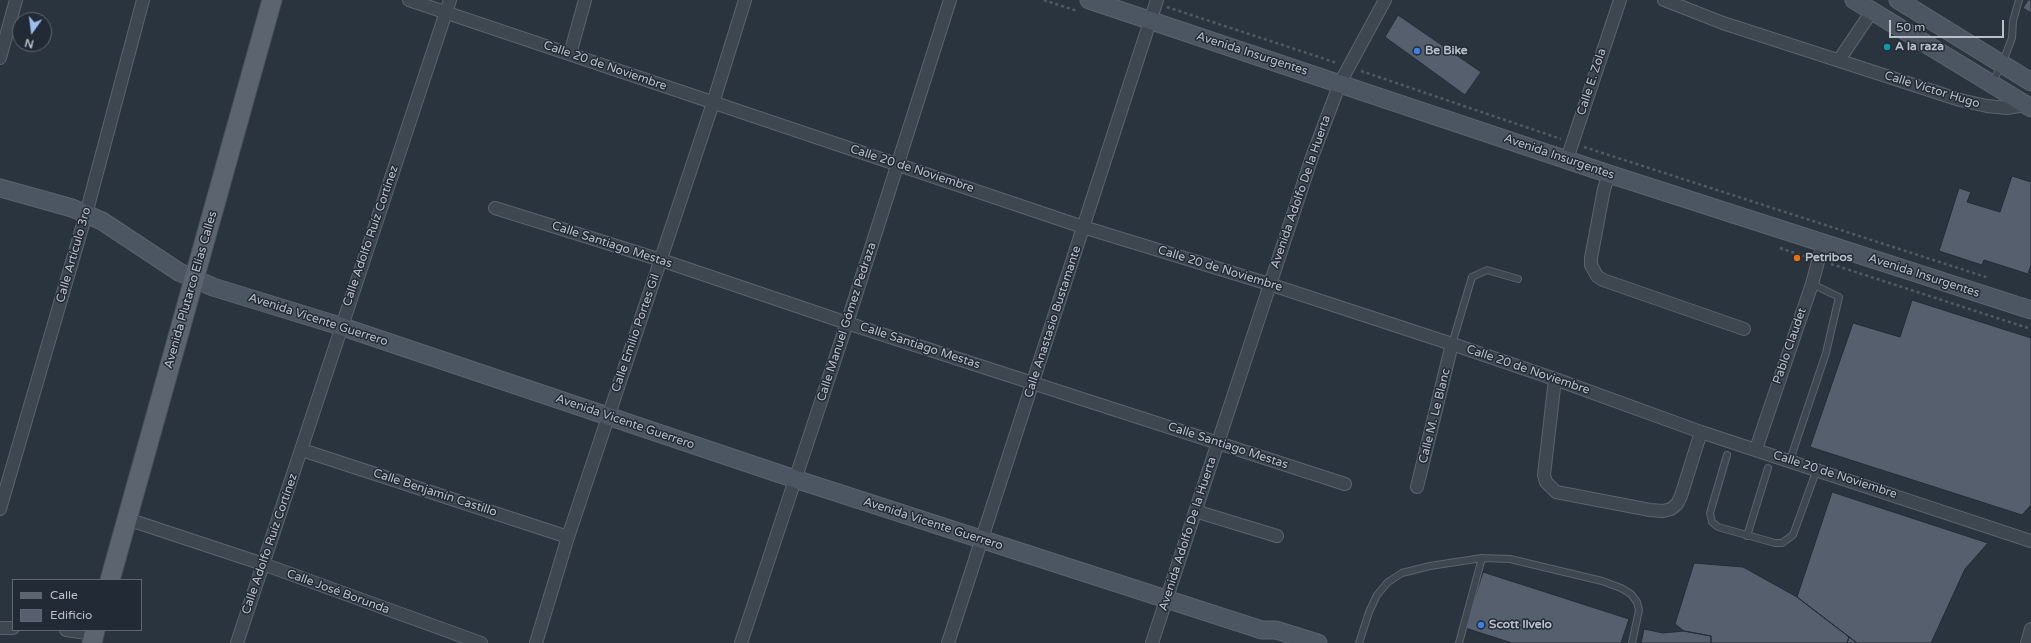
<!DOCTYPE html>
<html>
<head>
<meta charset="utf-8">
<style>
  body { margin:0 }
  #map { position:relative; width:2031px; height:643px; overflow:hidden; background:#2a343f; font-family:"Varela Round",sans-serif }
  canvas { display:block }
  .legend { position:absolute; left:12px; top:579px; width:130px; height:52px; box-sizing:border-box; background:#222a35; border:1px solid #5f6671; margin:0; padding:5px 7px; list-style:none; font-size:12px; color:#bac1ca }
  .legend li { display:flex; align-items:center; gap:8px; height:20px }
  .legend b { width:20px; border:1px solid #5f6671 }
  .north { position:absolute; left:12px; top:12px; width:40px; height:40px; box-sizing:border-box; background:#222a35; border:1px solid #5f6671; border-radius:50%; rotate:194deg; font-size:11px; font-weight:700; line-height:16px; text-align:center; color:#bac1ca }
  .north::after { content:''; display:block; margin:auto; width:14px; height:18px; background:#9cbeed; clip-path:polygon(50% 0,100% 100%,50% 72%,0 100%) }
  .scale { position:absolute; left:1889px; top:20px; width:115px; height:18px; box-sizing:border-box; border:2px solid #bac1ca; border-top:0; padding-left:5px; font-size:12px; line-height:14px; white-space:nowrap; color:#bac1ca; -webkit-text-stroke:3px #222a35; paint-order:stroke }
</style>
</head>
<body>
<div id="map">
<canvas width="2031" height="643"></canvas>
<ul class="legend">
<li><b style="height:5px;background:#5c656f"></b>Calle</li>
<li><b style="height:11px;background:#555f6d"></b>Edificio</li>
</ul>
<div class="north">N</div>
<div class="scale">50 m</div>
</div>
<script>
const c = document.querySelector('canvas').getContext('2d');
c.lineJoin = 'round';
function paint(path, color) {
  c.fillStyle = color;
  c.fill(path, 'evenodd');
}
function shape(rows) {
  const path = new Path2D();
  for (const r of rows) {
    path.moveTo(r[0], r[1]);
    for (let i = 2; i < r.length; i += 2) path.lineTo(r[i], r[i + 1]);
  }
  return path;
}
function stroke(path, color, width, dash) {
  c.strokeStyle = color;
  c.lineWidth = width;
  c.lineCap = dash ? 'butt' : 'round';
  c.setLineDash(dash || []);
  c.stroke(path);
}
function write(font, color, halo, rows, align = 'center') {
  c.font = font + ' "Varela Round",sans-serif';
  c.lineWidth = 3;
  c.setLineDash([]);
  c.textBaseline = 'middle';
  c.strokeStyle = halo;
  c.fillStyle = color;
  for (const [text, x, y, turn = 0] of rows) {
    c.save();
    c.translate(x, y);
    c.rotate((+turn || 0) * Math.PI / 180);
    c.textAlign = isNaN(turn) ? turn : align;
    if (halo) c.strokeText(text, 0, 0);
    c.fillText(text, 0, 0);
    c.restore();
  }
}
const building = shape([
  [2028,0,2031,0,2031,13,2023,8,2028,0],
  [1398,15,1481,72,1465,95,1385,37,1398,15],
  [2012,176,2031,182,2031,265,2028,274,1984,260,1982,265,1939,251,1959,188,1971,192,1967,202,2000,212,2012,176],
  [1912,300,2031,338,2031,505,2022,515,1810,447,1853,323,1900,337,1912,300],
  [1832,492,1988,543,1965,569,1931,643,1857,643,1797,597,1832,492],
  [1694,563,1743,567,1797,597,1849,637,1847,643,1711,643,1711,636,1684,631,1675,624,1694,563],
  [1483,572,1629,619,1621,643,1512,643,1465,628,1483,572],
  [1644,629,1663,633,1684,631,1711,636,1711,643,1641,643,1644,629],
  [1849,637,1857,643,1847,643,1849,637]
]);
paint(building, '#555f6d');
stroke(building, '#242c37', 1);
const lane = shape([
  [1992,83,2002,64,2012,38,2013,21,2019,0],
  [1452,344,1472,277,1487,270,1518,279],
  [1727,455,1710,513,1712,522,1718,527,1775,543,1782,543,1793,535,1817,469],
  [1790,460,1826,353,1839,297,1812,284],
  [1747,536,1768,468],
  [1359,643,1369,612,1377,595,1388,582,1402,573,1430,566,1482,558],
  [1459,643,1482,558,1510,559,1602,581,1621,588,1631,594,1637,602,1639,610,1632,643]
]);
const street = shape([
  [409,0,1083,227,1269,284,1452,344,1555,379,1701,432,2031,541],
  [1664,0,1723,23,1960,100,1987,106,2007,108,2026,105],
  [570,54,585,0],
  [0,58,16,0],
  [1839,60,1872,11],
  [1567,159,1620,0],
  [1609,174,1604,189,1591,258,1591,265,1597,276,1603,280,1744,329],
  [495,208,661,260,847,323,1345,484],
  [1555,379,1544,475,1546,482,1556,492,1650,510,1663,511,1671,509,1677,504,1681,496,1701,432],
  [1756,449,1812,284,1823,243],
  [302,450,568,537],
  [1417,487,1452,344],
  [0,509,86,214,143,0],
  [1195,511,1277,536],
  [127,519,263,564,481,643],
  [0,628,13,628],
  [66,630,94,634],
  [237,643,450,0],
  [536,643,568,537,713,103,745,0],
  [741,643,847,323,950,0],
  [948,643,1157,0],
  [1152,643,1312,157,1340,83,1385,0],
  [2027,643,2031,629]
]);
const secondary = shape([
  [1089,0,1609,174,2031,310],
  [1854,0,2031,108],
  [1898,0,2031,82],
  [0,188,72,208,86,214,102,221,179,272,213,287,340,326,795,479,1262,630,1276,630,1318,643]
]);
const primary = shape([
  [110,580,272,0],
  [92,643,95,630]
]);
stroke(lane, '#5b646d', 8);
stroke(street, '#5b646d', 14);
stroke(secondary, '#5b646d', 19);
stroke(primary, '#474f59', 21);
stroke(shape([
  [1044,0,1077,11],
  [1167,7,1337,63],
  [1361,71,1561,139],
  [1584,147,1989,278],
  [1780,248,1807,257],
  [1831,264,2031,329]
]), '#4c5d5f', 2.5, [3, 3]);
stroke(lane, '#3e4650', 6);
stroke(street, '#3e4650', 12);
stroke(secondary, '#4c5562', 17);
stroke(primary, '#5c656f', 19);
for (const [x, y, r, color] of [
  [1887,47,4,"#0f9aa8"],
  [1417,51,4,"#3f7fe0"],
  [1797,258,4,"#e8710a"],
  [1481,625,4,"#3f7fe0"]
]) {
  const dot = new Path2D();
  dot.arc(x, y, r, 0, 2 * Math.PI);
  c.fillStyle = color;
  c.fill(dot);
  stroke(dot, '#222a35', 1.5);
}
write('bold 12px', '#bac1ca', '#222a35', [
  ["A la raza",1895,47],
  ["Be Bike",1425,51],
  ["Petribos",1805,258],
  ["Scott Ilvelo",1489,625]
], 'left');
write('12px', '#bac1ca', '#222a35', [
  ["Avenida Insurgentes",1252,54,18],
  ["Calle 20 de Noviembre",605,66,19],
  ["Calle E. Zola",1592,82,-72],
  ["Calle Víctor Hugo",1932,90,17],
  ["Avenida Insurgentes",1559,157,19],
  ["Calle 20 de Noviembre",912,169,18],
  ["Avenida Adolfo De la Huerta",1301,192,-71],
  ["Calle Adolfo Ruíz Cortínez",371,236,-71],
  ["Calle Santiago Mestas",612,245,18],
  ["Calle Artículo 3ro",74,255,-74],
  ["Calle 20 de Noviembre",1220,269,17],
  ["Avenida Insurgentes",1924,276,18],
  ["Avenida Plutarco Elías Calles",191,290,-74],
  ["Avenida Vicente Guerrero",318,320,18],
  ["Calle Manuel Gómez Pedraza",847,322,-72],
  ["Calle Anastasio Bustamante",1053,322,-72],
  ["Calle Emilio Portes Gil",636,333,-71],
  ["Calle Santiago Mestas",920,346,18],
  ["Pablo Claudet",1790,346,-71],
  ["Calle 20 de Noviembre",1528,370,19],
  ["Calle M. Le Blanc",1435,416,-76],
  ["Avenida Vicente Guerrero",625,422,19],
  ["Calle Santiago Mestas",1228,446,18],
  ["Calle 20 de Noviembre",1835,475,18],
  ["Calle Benjamín Castillo",435,493,18],
  ["Avenida Vicente Guerrero",933,524,18],
  ["Avenida Adolfo De la Huerta",1188,534,-72],
  ["Calle Adolfo Ruíz Cortínez",270,544,-71],
  ["Calle José Borunda",338,592,20]
]);
</script>
</body>
</html>
